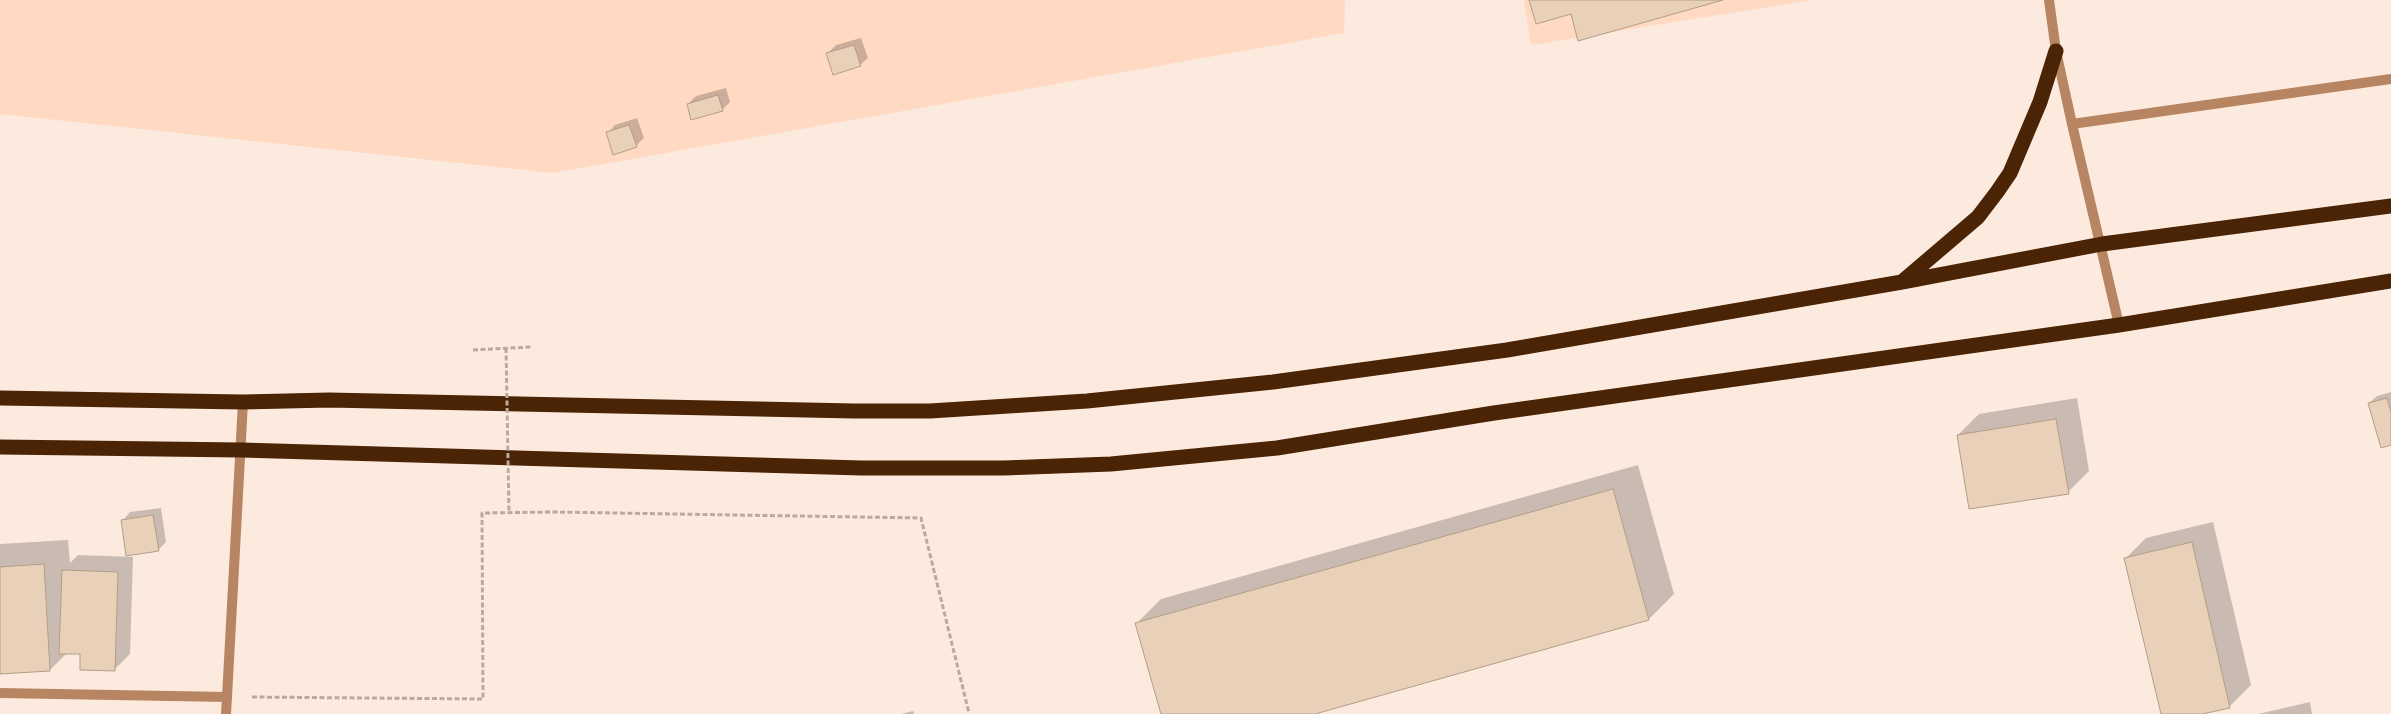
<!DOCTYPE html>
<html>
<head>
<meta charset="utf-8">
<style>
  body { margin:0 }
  canvas { display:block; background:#fceadf }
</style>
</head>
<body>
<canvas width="2391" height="714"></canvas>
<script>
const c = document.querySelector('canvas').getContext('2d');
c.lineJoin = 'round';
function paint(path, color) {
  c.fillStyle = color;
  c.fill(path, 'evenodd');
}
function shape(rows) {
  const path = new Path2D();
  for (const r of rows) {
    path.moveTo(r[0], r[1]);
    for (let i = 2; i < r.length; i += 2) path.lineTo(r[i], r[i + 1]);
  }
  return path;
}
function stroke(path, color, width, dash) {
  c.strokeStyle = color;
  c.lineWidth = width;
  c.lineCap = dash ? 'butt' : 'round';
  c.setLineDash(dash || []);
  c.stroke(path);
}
paint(shape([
  [0,0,1345,0,1344,33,553,173,0,114],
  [1524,0,1812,0,1531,45]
]), '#ffd9c2');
paint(shape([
  [861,38,868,58,860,65,828,53,836,45],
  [726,88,730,102,722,110,688,104,696,96],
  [637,118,644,138,636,146,608,133,615,125],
  [2391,392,2391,444,2369,403,2377,396],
  [2077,398,2089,471,2068,492,1958,435,1979,414],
  [1638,465,1674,594,1649,619,1310,714,1162,714,1136,624,1161,599],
  [161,508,166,542,158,550,123,520,130,512],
  [2213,522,2251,685,2230,706,2197,714,2162,714,2125,559,2146,538],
  [68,540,70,563,78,555,133,557,130,654,114,670,81,653,67,653,50,670,0,673,0,544],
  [2310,702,2312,714,2257,714,2258,714],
  [913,711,914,714,901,714]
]), '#0003');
const building = shape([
  [1529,0,1723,0,1578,41,1571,14,1536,24,1529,0],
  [854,45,861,66,833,75,826,53,854,45],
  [718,95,723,111,691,120,687,104,718,95],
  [629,125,637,147,613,155,606,132,629,125],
  [2387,398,2391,412,2391,445,2381,448,2368,403,2387,398],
  [2056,419,2069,494,1969,509,1957,435,2056,419],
  [1613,489,1649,620,1315,714,1161,714,1135,623,1613,489],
  [153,515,159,551,126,556,121,520,153,515],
  [2192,542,2230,708,2202,714,2161,714,2124,558,2192,542],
  [44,564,50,671,0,674,0,567,44,564],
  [62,570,118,572,115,671,80,670,80,654,59,654,62,570]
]);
paint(building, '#e9d1b9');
stroke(building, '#b49d86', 1);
stroke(shape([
  [473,350,532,347],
  [252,697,483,699,482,513,552,512,921,518,969,713]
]), '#b9a9a0', 3, [5, 2.5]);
stroke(shape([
  [2072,124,2391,79],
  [226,714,227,697]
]), '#b88562', 10);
stroke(shape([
  [2049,0,2056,51,2072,124,2119,325],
  [0,693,227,697,243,402]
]), '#b88562', 10);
stroke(shape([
  [1903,281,1978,217,1997,192,2010,173,2040,102,2056,51],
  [0,398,243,402,329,400,854,411,930,411,1087,401,1273,382,1507,350,1902,282,2102,244,2391,206],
  [0,447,241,450,861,468,1004,468,1111,464,1277,448,1494,413,2119,325,2391,281]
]), '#4a2405', 15);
stroke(shape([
  [506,348,509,513]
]), '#b9a9a0', 3, [5, 2.5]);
</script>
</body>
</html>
